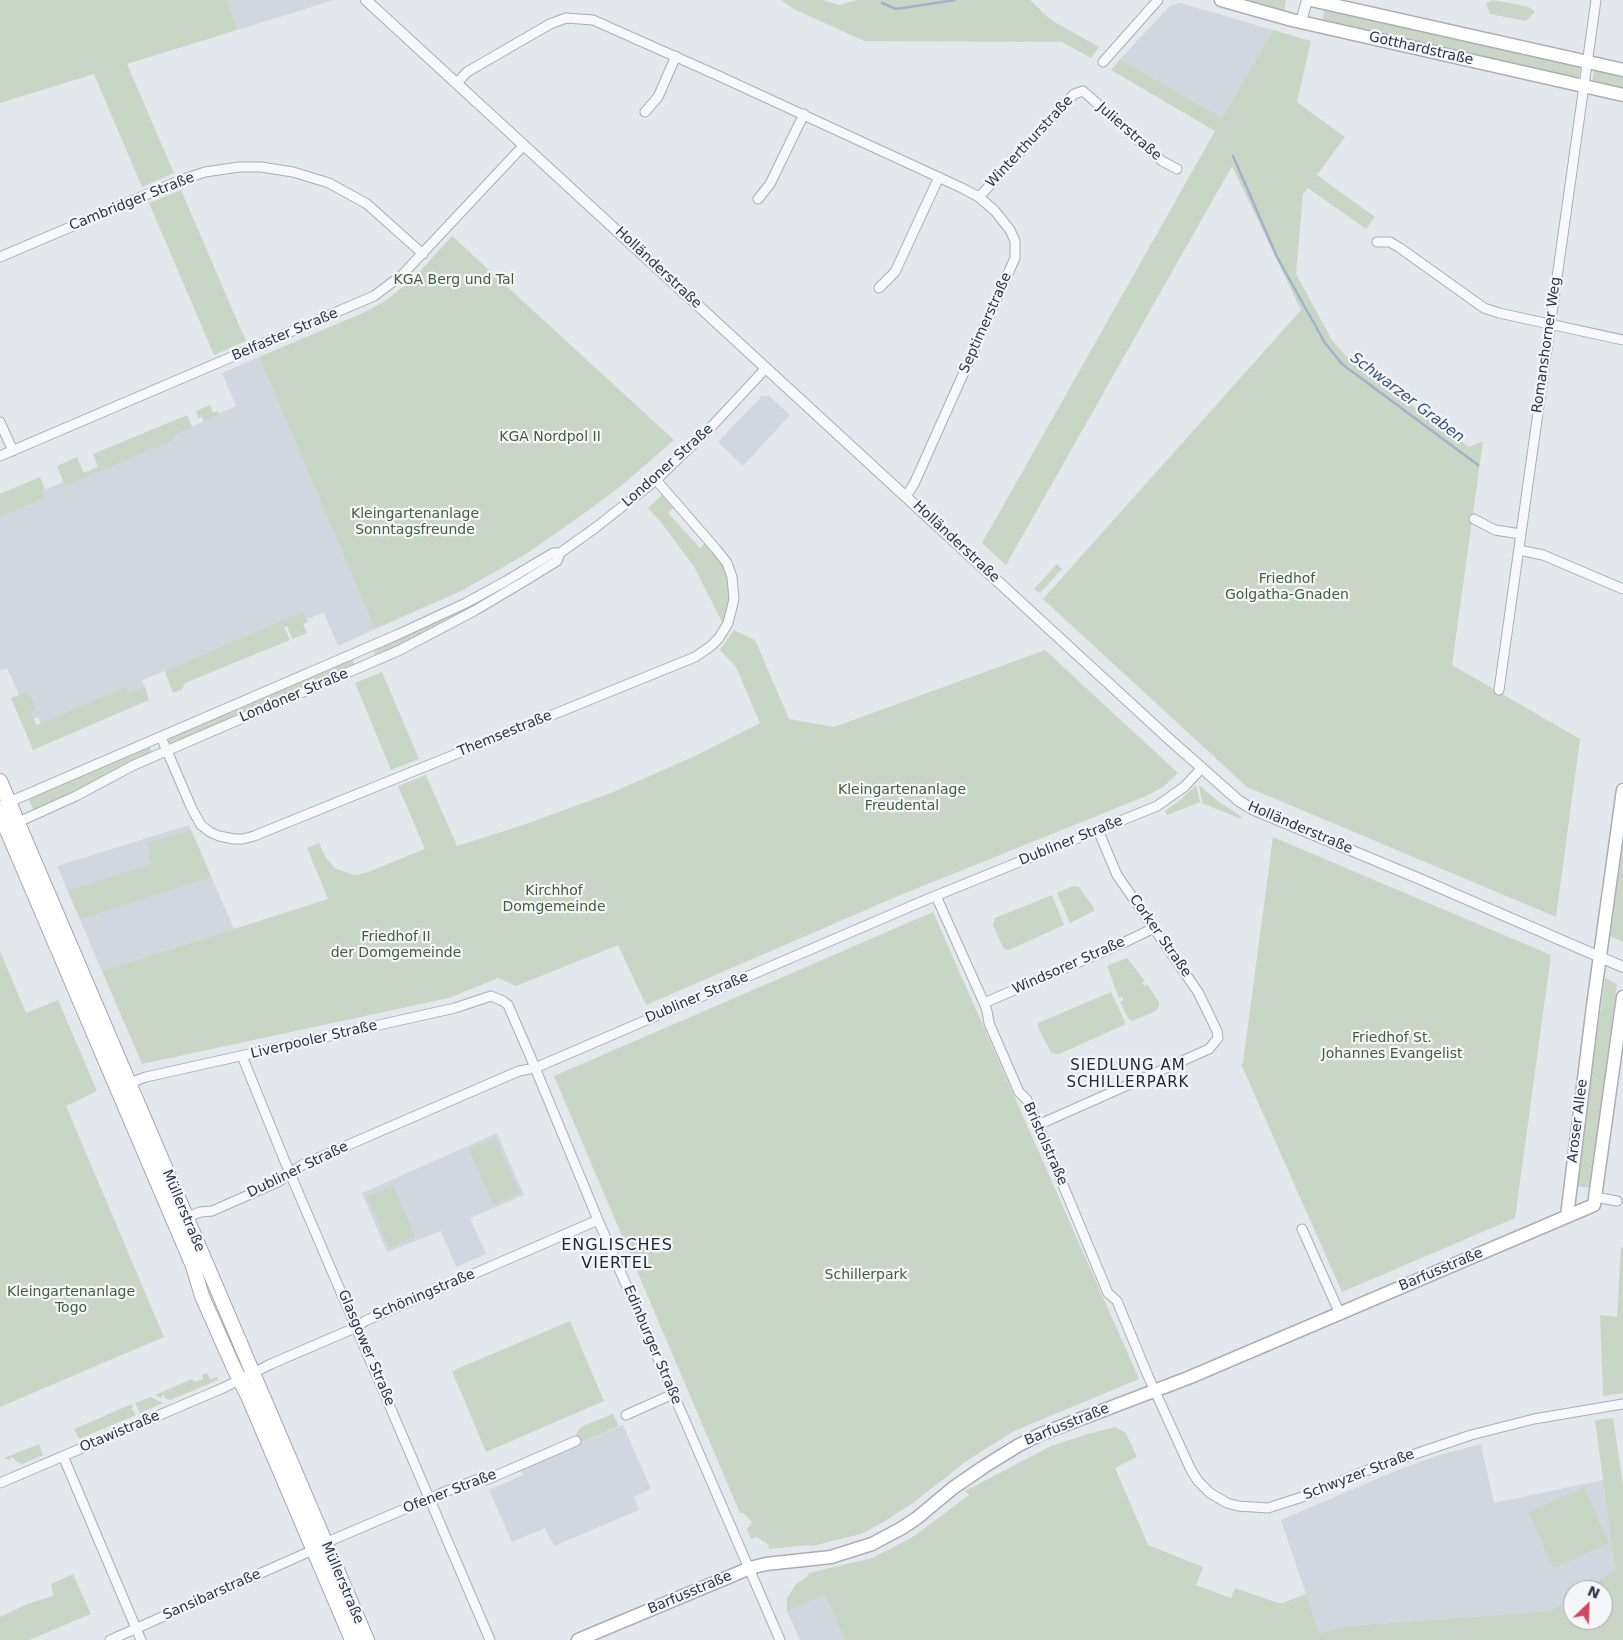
<!DOCTYPE html>
<html>
<head>
<meta charset="utf-8">
<style>
  body { margin:0 }
  #map { position:relative; width:1623px; height:1640px; overflow:hidden; background:#e4e7ec; font-family:"DejaVu Sans",sans-serif }
  canvas { display:block }
  .north { position:absolute; left:1563px; top:1580px; width:50px; height:50px; box-sizing:border-box; background:#f4f6f9; border:1px solid #a4a8b1; border-radius:50%; rotate:24deg; font-size:14px; font-weight:700; line-height:20px; text-align:center; color:#2b3445 }
  .north::after { content:''; display:block; margin:auto; width:18px; height:22px; background:#d1495b; clip-path:polygon(50% 0,100% 100%,50% 72%,0 100%) }
</style>
</head>
<body>
<div id="map">
<canvas width="1623" height="1640"></canvas>
<div class="north">N</div>
</div>
<script>
const c = document.querySelector('canvas').getContext('2d');
c.lineJoin = 'round';
function paint(path, color) {
  c.fillStyle = color;
  c.fill(path, 'evenodd');
}
function shape(rows) {
  const path = new Path2D();
  for (const r of rows) {
    path.moveTo(r[0], r[1]);
    for (let i = 2; i < r.length; i += 2) path.lineTo(r[i], r[i + 1]);
  }
  return path;
}
function stroke(path, color, width, dash) {
  c.strokeStyle = color;
  c.lineWidth = width;
  c.lineCap = dash ? 'butt' : 'round';
  c.setLineDash(dash || []);
  c.stroke(path);
}
function write(font, color, halo, rows, align = 'center') {
  c.font = font + ' "DejaVu Sans",sans-serif';
  c.lineWidth = 4.5;
  c.setLineDash([]);
  c.textBaseline = 'middle';
  c.strokeStyle = halo;
  c.fillStyle = color;
  for (const [text, x, y, turn = 0] of rows) {
    c.save();
    c.translate(x, y);
    c.rotate((+turn || 0) * Math.PI / 180);
    c.textAlign = isNaN(turn) ? turn : align;
    if (halo) c.strokeText(text, 0, 0);
    c.fillText(text, 0, 0);
    c.restore();
  }
}
paint(shape([
  [228,0,334,0,237,30],
  [1180,3,1273,30,1222,118,1120,59,1170,6],
  [259,357,375,629,338,646,324,613,304,620,301,615,145,679,142,681,145,687,129,694,126,687,41,724,38,717,30,720,7,668,0,670,0,517,45,498,42,491,219,415,218,414,236,406,222,373],
  [762,396,769,396,790,415,743,466,718,442],
  [189,825,234,929,102,971,57,866],
  [497,1133,524,1195,470,1218,486,1254,456,1267,441,1231,387,1252,362,1193],
  [623,1425,651,1489,634,1497,639,1510,554,1546,545,1528,512,1542,489,1490,523,1475,520,1469],
  [1481,1444,1494,1503,1603,1480,1615,1571,1584,1590,1573,1590,1573,1597,1549,1611,1349,1626,1319,1633,1281,1520,1393,1472,1436,1456],
  [825,1595,845,1640,800,1640,787,1611]
]), '#d2d6de');
paint(shape([
  [0,0,228,0,237,30,127,64,174,173,142,187,94,74,0,103],
  [781,0,823,0,839,5,857,0,1030,0,1051,20,1099,47,1091,58,1062,42,864,41,794,9],
  [1247,0,1286,0,1284,11],
  [1493,0,1529,7,1535,12,1526,21,1490,14,1486,3],
  [1325,9,1577,66,1580,68,1579,77,1577,79,1322,21],
  [1273,30,1311,41,1297,102,1345,137,1317,175,1375,217,1366,229,1308,188,1303,194,1296,274,1332,340,1346,356,1469,447,1483,441,1452,665,1580,739,1556,917,1247,787,1043,599,1301,310,1232,166,1006,565,982,543,1215,131,1111,70,1120,59,1222,118],
  [1594,70,1623,76,1623,90,1592,82],
  [181,190,246,341,214,355,149,203],
  [452,236,674,440,621,486,582,515,526,554,461,591,375,629,259,357,365,312,385,301,413,279],
  [210,405,213,413,217,411,219,415,204,422,202,417,198,418,196,411],
  [187,415,192,427,172,436,173,440,65,486,57,466,77,457,84,473,98,467,93,454],
  [40,477,45,489,42,491,45,498,0,517,0,494],
  [662,495,673,508,668,513,700,548,705,543,718,558,726,572,728,579,730,597,723,624,694,567,664,526,648,508],
  [553,556,556,557,537,570,435,629,376,657,373,649,461,609],
  [1057,564,1062,569,1040,593,1034,589],
  [303,612,308,622,303,624,307,633,292,639,287,626,284,627,290,640,185,683,182,689,173,693,165,671],
  [734,630,755,640,789,719,834,727,1045,650,1178,773,1163,787,1146,796,898,896,646,1005,618,945,516,986,498,978,449,998,142,1064,102,971,328,899,307,848,319,843,326,858,336,869,355,875,368,872,425,849,398,786,426,775,457,846,523,825,611,793,697,755,760,723,736,667,720,650],
  [352,659,355,666,172,744,169,742,169,737],
  [382,672,419,759,391,770,355,683],
  [126,687,129,693,145,687,149,700,33,750,11,698,28,691,36,710,31,713,37,725],
  [149,745,152,753,34,812,28,797],
  [1196,785,1200,802,1167,815,1165,811,1180,800],
  [1199,785,1219,802,1242,817,1241,819,1202,803],
  [191,830,211,877,80,919,68,891,151,864,148,854,151,853,147,843],
  [1273,837,1551,955,1515,1218,1342,1292,1241,1064,1243,1063],
  [1623,844,1623,942,1610,936],
  [1073,886,1079,887,1094,908,1094,911,1070,923,1057,893],
  [1052,895,1064,925,1009,950,1004,949,993,925,995,918],
  [933,912,1139,1379,1014,1431,965,1462,913,1503,882,1523,861,1534,812,1546,808,1545,769,1549,768,1544,756,1537,751,1539,747,1529,752,1522,743,1513,740,1513,554,1076],
  [0,951,26,1013,58,1000,97,1091,66,1106,164,1337,0,1407],
  [1127,958,1145,981,1142,983,1144,986,1147,984,1159,1002,1159,1006,1156,1011,1132,1021,1128,1018,1120,1002,1124,1000,1122,997,1119,998,1107,966],
  [1605,978,1617,984,1590,1188,1576,1186],
  [1111,992,1125,1022,1124,1025,1059,1054,1051,1053,1038,1027,1038,1023],
  [495,1138,520,1193,494,1205,469,1149],
  [393,1185,415,1237,389,1248,367,1196],
  [1621,1247,1623,1248,1623,1393,1603,1396,1600,1315,1617,1317],
  [570,1321,604,1401,486,1452,452,1371],
  [207,1373,210,1379,217,1377,218,1380,170,1400,164,1398,165,1396,163,1395,161,1398,155,1395,192,1379,194,1382,203,1379,202,1375],
  [151,1397,163,1403,140,1413,135,1403],
  [132,1404,133,1407,131,1408,136,1415,79,1439,74,1429],
  [613,1414,619,1426,580,1443,576,1435,578,1430,585,1425],
  [1613,1418,1623,1484,1623,1640,845,1640,825,1595,787,1611,787,1598,796,1584,807,1577,809,1573,872,1558,911,1538,921,1531,969,1495,965,1491,1051,1446,1088,1434,1115,1427,1126,1433,1137,1457,1115,1468,1148,1545,1203,1567,1196,1585,1231,1598,1235,1588,1238,1589,1278,1603,1283,1603,1306,1594,1319,1633,1349,1626,1549,1611,1573,1597,1573,1620,1603,1620,1603,1590,1584,1590,1615,1570,1595,1420],
  [39,1444,43,1455,22,1464,15,1461,15,1459,11,1457,10,1460,4,1458],
  [1584,1488,1609,1543,1553,1568,1529,1512],
  [73,1574,91,1614,29,1640,0,1640,0,1617,27,1604,53,1596,51,1584]
]), '#c9d6c5');
stroke(shape([
  [882,3,896,9,955,0],
  [1233,156,1277,257,1325,343,1342,364,1478,465]
]), '#9fb4cc', 2.5);
const minor = shape([
  [1103,62,1158,0],
  [457,83,467,72,550,24,566,18,593,20,719,76,962,188,979,197,995,211,1010,230,1015,241,1015,258,914,484,906,496],
  [645,112,658,97,676,56],
  [979,197,1074,94,1083,91,1162,161,1177,169],
  [758,199,770,184,804,114],
  [1377,242,1390,242,1400,248,1484,308,1499,313,1623,340],
  [0,257,181,180,205,172,239,167,261,167,293,172,329,183,367,204,423,254],
  [879,288,895,272,939,177],
  [0,422,13,451],
  [0,456,374,296,402,275,524,145],
  [1474,519,1495,530,1521,534],
  [1519,550,1543,555,1623,589],
  [1499,690,1596,0],
  [161,737,192,809,201,825,210,832,219,836,234,839,243,839,254,836,695,657,711,646,719,638,728,623,734,599,732,577,727,563,716,549,656,480],
  [0,806,399,634,466,603,506,581,553,553,560,553],
  [14,824,76,796,134,765,400,650,474,611,523,582,557,561,560,553,595,528,656,480,713,425,766,368],
  [936,896,984,1003,987,1011,989,1023,1019,1092,1027,1100,1038,1125,1108,1293,1117,1301,1148,1376,1191,1470,1198,1481,1210,1493,1227,1503,1238,1506,1268,1508,1302,1497,1365,1471,1471,1435,1534,1419,1623,1404],
  [984,1003,1123,943,1154,928],
  [242,1056,286,1164,490,1640],
  [129,1083,146,1077,455,1008,491,996,503,1001,508,1005,531,1058,598,1220,780,1640],
  [1038,1125,1209,1049,1218,1038,1217,1031,1198,992,1117,875,1098,830],
  [1595,1197,1617,1201],
  [186,1218,200,1212,212,1211,278,1182,302,1165,519,1071,535,1068,549,1062,923,901,1157,806,1184,787,1202,768],
  [1302,1229,1340,1314],
  [626,1415,673,1394],
  [63,1456,141,1640],
  [0,1483,223,1388,271,1364,357,1327,365,1321,598,1220],
  [325,1543,442,1493,479,1479,486,1480,576,1441],
  [110,1640,313,1550]
]);
const tertiary = shape([
  [366,0,1168,738,1239,801,1254,810,1420,879,1623,967],
  [1301,22,1307,0]
]);
const secondary = shape([
  [1221,0,1292,20,1623,95],
  [1311,0,1623,70],
  [1567,1216,1593,1006,1623,790],
  [578,1640,750,1568,766,1564,831,1557,872,1544,902,1528,917,1518,953,1488,985,1466,1019,1445,1041,1434,1188,1378,1594,1205,1623,997]
]);
const primary = shape([
  [0,781,367,1640],
  [0,814,193,1266,202,1296,233,1366,248,1396,352,1640]
]);
stroke(minor, '#a9aeb7', 11);
stroke(tertiary, '#a9aeb7', 12);
stroke(secondary, '#a9aeb7', 15);
stroke(primary, '#a3abb8', 16);
stroke(minor, '#f7f8fa', 9);
stroke(tertiary, '#f7f8fa', 10);
stroke(secondary, '#fff', 12);
stroke(primary, '#fff', 14);
write('14px', '#2b3445', '#f4f6f9', [
  ["Gotthardstraße",1421,49,13],
  ["Julierstraße",1129,132,41],
  ["Winterthurstraße",1030,142,-47],
  ["Cambridger Straße",132,202,-22],
  ["Holländerstraße",658,268,43],
  ["Septimerstraße",986,323,-66],
  ["Belfaster Straße",285,335,-23],
  ["Romanshorner Weg",1547,345,-82],
  ["Londoner Straße",668,466,-42],
  ["Holländerstraße",956,542,43],
  ["Londoner Straße",294,696,-23],
  ["Themsestraße",505,734,-22],
  ["Holländerstraße",1300,828,23],
  ["Dubliner Straße",1071,841,-22],
  ["Corker Straße",1160,936,55],
  ["Windsorer Straße",1069,966,-24],
  ["Dubliner Straße",697,998,-23],
  ["Liverpooler Straße",314,1040,-13],
  ["Aroser Allee",1578,1121,-83],
  ["Bristolstraße",1045,1144,66],
  ["Dubliner Straße",298,1170,-26],
  ["Müllerstraße",183,1211,67],
  ["Barfusstraße",1441,1270,-23],
  ["Schöningstraße",424,1295,-23],
  ["Edinburger Straße",652,1345,67],
  ["Glasgower Straße",366,1348,67],
  ["Barfusstraße",1067,1425,-22],
  ["Otawistraße",120,1432,-23],
  ["Schwyzer Straße",1359,1475,-21],
  ["Ofener Straße",450,1492,-21],
  ["Müllerstraße",342,1583,67],
  ["Barfusstraße",690,1593,-23],
  ["Sansibarstraße",212,1595,-24]
]);
write('14px', '#3f6138', '#f4f6f9', [
  ["KGA Berg und Tal",454,280],
  ["KGA Nordpol II",550,437],
  ["Kleingartenanlage",415,514],
  ["Sonntagsfreunde",415,530],
  ["Friedhof",1287,579],
  ["Golgatha-Gnaden",1287,595],
  ["Kleingartenanlage",902,790],
  ["Freudental",902,806],
  ["Kirchhof",554,891],
  ["Domgemeinde",554,907],
  ["Friedhof II",396,937],
  ["der Domgemeinde",396,953],
  ["Friedhof St.",1392,1038],
  ["Johannes Evangelist",1392,1054],
  ["Schillerpark",866,1275],
  ["Kleingartenanlage",71,1292],
  ["Togo",71,1308]
]);
write('italic 15px', '#34527a', '#f4f6f9', [
  ["Schwarzer Graben",1407,398,37]
]);
c.letterSpacing = '1px';
write('15px', '#1d2536', '#f4f6f9', [
  ["SIEDLUNG AM",1128,1066],
  ["SCHILLERPARK",1128,1083]
]);
c.letterSpacing = '0px';
c.letterSpacing = '1px';
write('16px', '#1d2536', '#f4f6f9', [
  ["ENGLISCHES",617,1246],
  ["VIERTEL",617,1264]
]);
c.letterSpacing = '0px';
</script>
</body>
</html>
